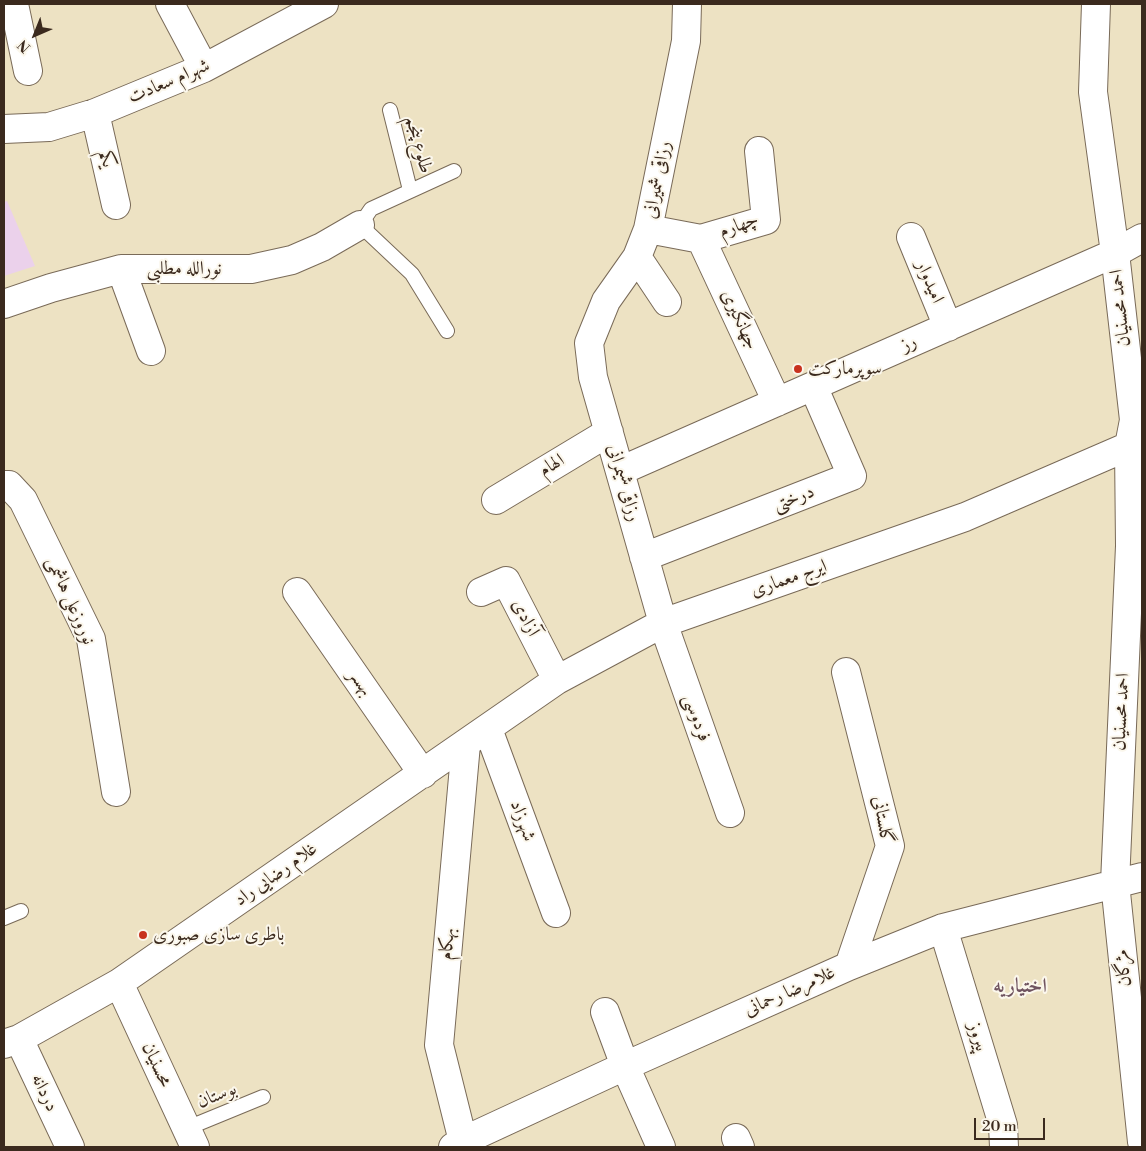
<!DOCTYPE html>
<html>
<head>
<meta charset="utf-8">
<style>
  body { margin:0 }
  #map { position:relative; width:1146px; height:1151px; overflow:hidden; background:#ede2c3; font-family:"Libre Bodoni",serif }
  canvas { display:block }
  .frame { position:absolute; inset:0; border:5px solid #3b2a1e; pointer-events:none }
  .north { position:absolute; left:10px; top:10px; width:50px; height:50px; -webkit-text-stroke:4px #fbf7ec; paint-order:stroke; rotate:224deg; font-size:14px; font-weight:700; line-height:20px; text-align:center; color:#3b2a1e }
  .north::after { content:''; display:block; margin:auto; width:18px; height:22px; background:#3b2a1e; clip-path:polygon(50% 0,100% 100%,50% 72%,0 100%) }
  .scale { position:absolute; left:974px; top:1118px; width:71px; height:22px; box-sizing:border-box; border:2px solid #3b2a1e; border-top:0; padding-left:6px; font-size:15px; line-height:18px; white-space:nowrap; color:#3b2a1e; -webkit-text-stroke:4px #fbf7ec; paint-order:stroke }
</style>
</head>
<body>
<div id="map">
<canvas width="1146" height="1151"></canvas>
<div class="frame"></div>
<div class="north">N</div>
<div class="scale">20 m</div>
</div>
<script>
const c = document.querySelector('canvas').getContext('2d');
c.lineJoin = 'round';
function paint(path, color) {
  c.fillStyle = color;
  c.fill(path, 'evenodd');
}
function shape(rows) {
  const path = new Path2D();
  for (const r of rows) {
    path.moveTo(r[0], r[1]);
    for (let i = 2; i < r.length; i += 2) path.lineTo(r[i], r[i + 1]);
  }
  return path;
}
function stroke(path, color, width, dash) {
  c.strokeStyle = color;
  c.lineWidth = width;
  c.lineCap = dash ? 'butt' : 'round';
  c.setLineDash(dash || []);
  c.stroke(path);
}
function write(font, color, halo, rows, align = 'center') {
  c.font = font + ' "Libre Bodoni",Amiri,serif';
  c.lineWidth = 4;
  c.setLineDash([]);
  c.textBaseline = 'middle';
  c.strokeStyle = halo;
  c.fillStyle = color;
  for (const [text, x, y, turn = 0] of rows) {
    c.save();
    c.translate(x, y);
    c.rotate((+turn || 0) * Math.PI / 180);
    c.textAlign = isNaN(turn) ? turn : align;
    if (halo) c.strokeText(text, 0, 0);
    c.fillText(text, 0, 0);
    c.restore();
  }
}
paint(shape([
  [7,201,35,266,4,276,4,202]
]), '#ebd1eb');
const service = shape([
  [390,110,410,190],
  [447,331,412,274,360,225,371,209,454,171],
  [4,918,21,911],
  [185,1129,263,1097]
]);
const minor = shape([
  [14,4,28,71],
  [170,4,204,68],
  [687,4,686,41,648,229,637,257,606,301,589,343,593,377,663,623,730,813],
  [1096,4,1093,92,1115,253,1134,420,1129,446,1130,546,1115,883,1142,1142],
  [95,113,116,205],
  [4,129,49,127,95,113,204,68,324,4],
  [648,229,701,239,766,220,759,151],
  [911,237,948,327],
  [701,239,777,402],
  [637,257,667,302],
  [121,269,151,351],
  [4,304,51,288,121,269,251,269,292,260,322,247,360,225],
  [620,471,1115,253,1142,238],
  [4,485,9,485,23,500,91,639,116,792],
  [496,500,609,432],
  [644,557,852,476,813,386],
  [297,592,423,774],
  [481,592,506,581,557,680],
  [846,672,890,846,849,966],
  [488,729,556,913],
  [943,928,1003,1125,1004,1147],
  [119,983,195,1147],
  [605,1012,625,1066,661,1147],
  [19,1039,70,1147],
  [4,1044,19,1039,119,983,557,680,663,623,965,517,1129,446],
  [736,1138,740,1147],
  [463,1141,439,1045,466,744],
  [453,1147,463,1141,625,1066,849,966,943,928,1142,877]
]);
stroke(service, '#796a58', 16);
stroke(minor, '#796a58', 30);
stroke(service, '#fff', 14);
stroke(minor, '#fff', 28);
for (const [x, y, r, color] of [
  [798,369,5,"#c8321e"],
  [143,935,5,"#c8321e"]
]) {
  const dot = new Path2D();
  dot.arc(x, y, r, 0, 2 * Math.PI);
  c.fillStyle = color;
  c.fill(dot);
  stroke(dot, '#fbf7ec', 2);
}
write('19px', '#3b2a1e', '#fbf7ec', [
  ["شهرام سعادت",169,82,-23],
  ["طلوع پنجم",418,145,75],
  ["یکم",106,159,77],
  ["رزاقی شمیرانی",658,180,-79],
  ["چهارم",739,226,-20],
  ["نورالله مطلبی",184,269],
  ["امیدوار",929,282,67],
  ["احمد محسنیان",1121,308,-96],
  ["جهانگیری",739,320,65],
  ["رز",909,344,-24],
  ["الهام",552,466,-31],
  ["رزاقی شیمرانی",623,483,74],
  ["درختی",794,499,-21],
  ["ایرج معماری",789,579,-19],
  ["نوروزعلی هاشمی",70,601,66],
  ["آزادی",525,618,63],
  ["بهسر",360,683,55],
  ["احمد محسنیان",1122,712,-87],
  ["فردوسی",696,718,70],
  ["گلستانی",882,820,80],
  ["شهرزاد",522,821,70],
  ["غلام رضایی راد",276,875,-35],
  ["بهکام",448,944,-85],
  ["مژگان",1124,968,-96],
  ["غلامرضا رحمانی",790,992,-24],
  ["پیروز",977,1037,73],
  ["محسنیان",156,1065,65],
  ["دردانه",44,1093,65],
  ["بوستان",217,1096,-22]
]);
write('19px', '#3b2a1e', '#fbf7ec', [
  ["سوپرمارکت",808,369],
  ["باطری سازی صبوری",153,935]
], 'left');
write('bold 20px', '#6f535f', '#fbf7ec', [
  ["اختیاریه",1020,987]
]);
</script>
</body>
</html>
